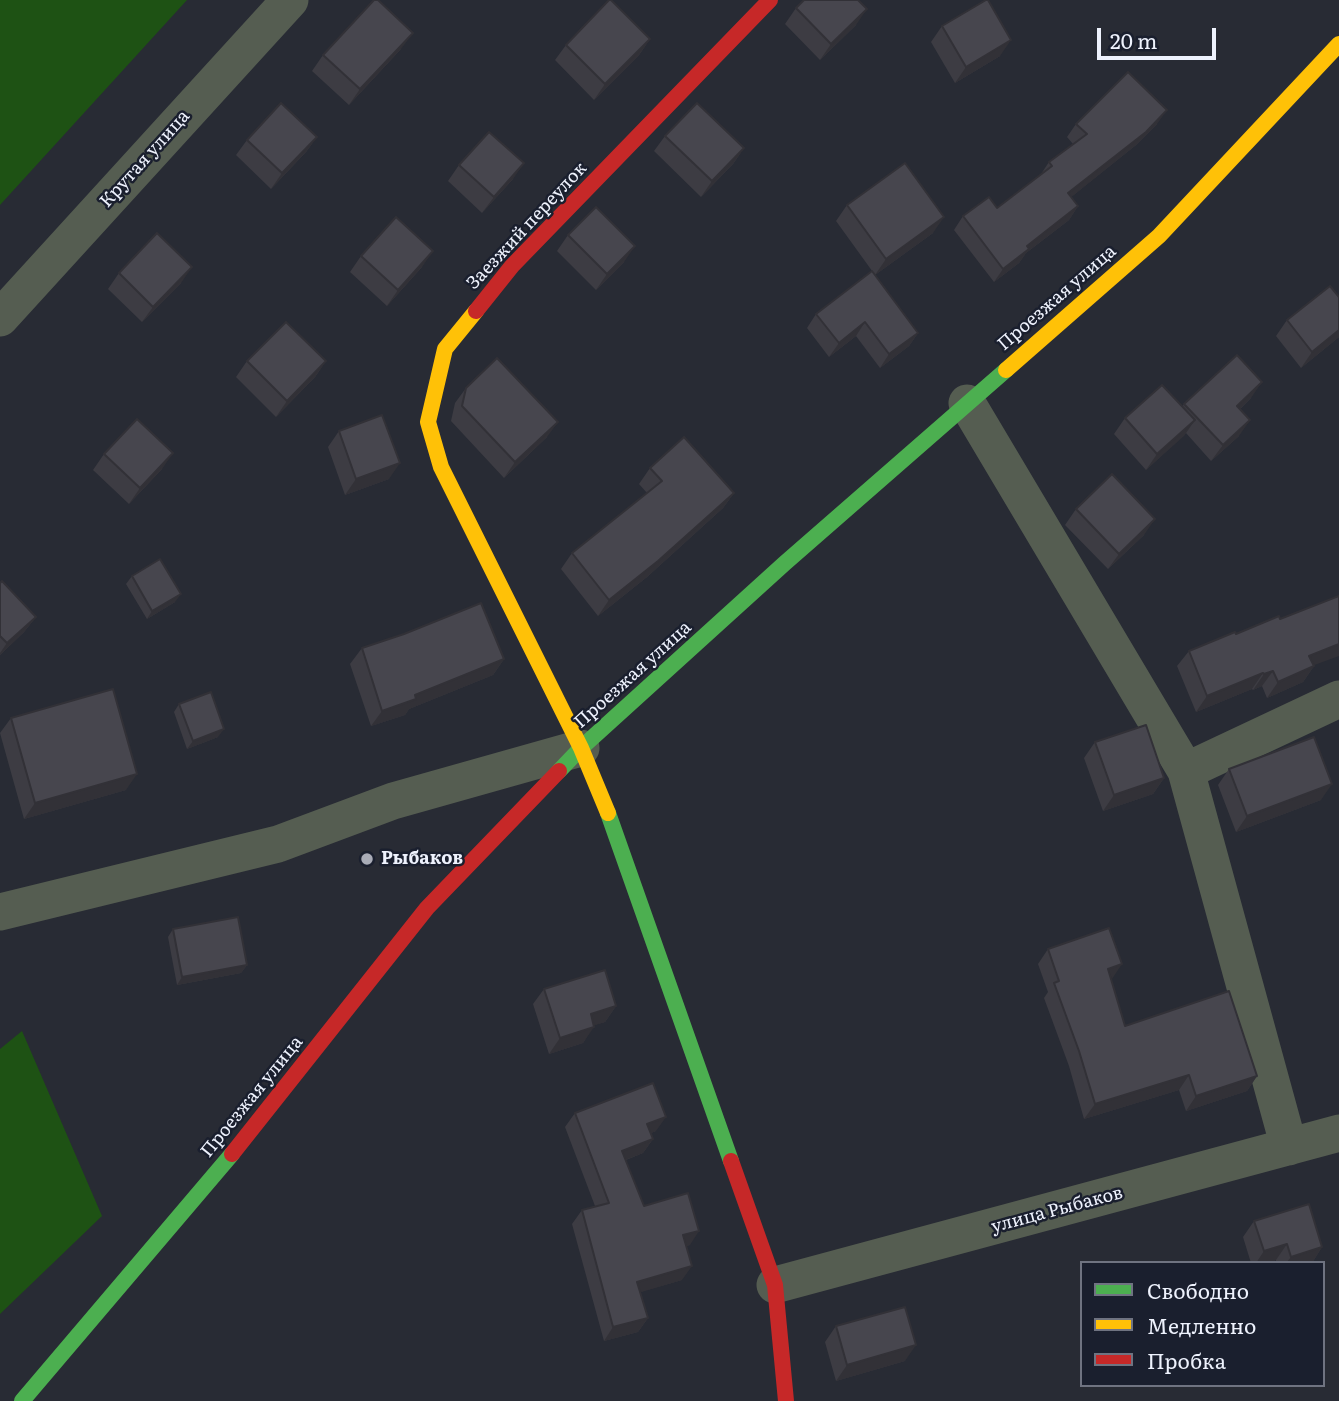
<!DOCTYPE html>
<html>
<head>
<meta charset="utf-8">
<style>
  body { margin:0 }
  #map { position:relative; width:1339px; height:1401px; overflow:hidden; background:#282b34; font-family:Literata,serif }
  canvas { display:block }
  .legend { position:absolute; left:1080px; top:1261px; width:245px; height:126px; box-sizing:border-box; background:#1a1f2e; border:2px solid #6f7381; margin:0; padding:9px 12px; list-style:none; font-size:21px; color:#eef2fd }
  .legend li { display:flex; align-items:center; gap:14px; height:35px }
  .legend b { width:35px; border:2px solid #6f7381 }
  .scale { position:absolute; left:1097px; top:28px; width:119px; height:32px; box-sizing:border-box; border:4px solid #eef2fd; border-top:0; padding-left:9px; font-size:21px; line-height:24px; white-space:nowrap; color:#eef2fd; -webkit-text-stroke:5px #1a1f2e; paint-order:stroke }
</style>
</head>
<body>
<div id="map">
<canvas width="1339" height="1401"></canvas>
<ul class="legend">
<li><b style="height:9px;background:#4caf50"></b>Свободно</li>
<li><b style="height:9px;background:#ffc107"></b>Медленно</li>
<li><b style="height:9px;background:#c62828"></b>Пробка</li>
</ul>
<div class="scale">20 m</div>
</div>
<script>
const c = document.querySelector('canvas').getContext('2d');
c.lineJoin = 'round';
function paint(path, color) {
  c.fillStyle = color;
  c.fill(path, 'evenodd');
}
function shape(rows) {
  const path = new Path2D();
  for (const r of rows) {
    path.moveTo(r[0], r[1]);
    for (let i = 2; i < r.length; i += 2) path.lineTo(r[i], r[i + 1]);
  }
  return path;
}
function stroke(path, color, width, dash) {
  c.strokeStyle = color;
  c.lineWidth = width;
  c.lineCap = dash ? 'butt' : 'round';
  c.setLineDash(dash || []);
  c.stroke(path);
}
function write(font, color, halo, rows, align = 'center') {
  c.font = font + ' Literata,serif';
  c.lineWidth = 5;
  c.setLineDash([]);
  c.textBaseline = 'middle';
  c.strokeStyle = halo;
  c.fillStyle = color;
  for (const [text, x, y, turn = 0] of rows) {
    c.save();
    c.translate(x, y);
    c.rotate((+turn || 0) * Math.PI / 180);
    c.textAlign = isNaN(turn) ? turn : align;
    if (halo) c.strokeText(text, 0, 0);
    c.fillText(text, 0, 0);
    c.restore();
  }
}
paint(shape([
  [0,0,187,0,0,205],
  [22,1031,102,1216,0,1314,0,1049]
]), '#1e5214');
stroke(shape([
  [0,318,290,0],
  [967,403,1186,771,1289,1147],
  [1186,771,1339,699],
  [0,912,278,844,393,801,581,748],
  [775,1285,1339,1133]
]), '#555d51', 37);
stroke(shape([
  [559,771,581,748,785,563,1006,370],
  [608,813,731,1161],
  [22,1401,232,1154]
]), '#4caf50', 16);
stroke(shape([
  [476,311,445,349,428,422,441,467,581,748,608,813],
  [1006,370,1159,236,1339,44]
]), '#ffc107', 16);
stroke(shape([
  [476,311,512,266,770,0],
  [232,1154,427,908,559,771],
  [731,1161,775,1285,786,1401]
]), '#c62828', 16);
paint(shape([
  [796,8,856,25,820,60,785,24],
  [942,26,1000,56,955,83,931,42],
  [650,39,639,55,594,100,555,60,566,45],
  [401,49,349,105,312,71,323,55],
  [1076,124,1157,124,1136,145,1071,197,1078,206,1069,220,1026,253,1019,263,994,282,954,230,963,216,997,208,1041,174,1049,162,1073,144,1067,137],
  [665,136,744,148,733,164,701,197,654,151],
  [317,137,306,152,271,189,236,155,247,140],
  [459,165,513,179,482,213,448,181],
  [847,205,933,233,875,275,836,221],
  [568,235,624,262,596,290,557,251],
  [361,256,422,267,387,306,350,272],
  [872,271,918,333,909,346,880,368,856,336,829,357,807,328,816,314],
  [119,273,181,283,142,322,108,289],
  [1287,320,1339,337,1301,368,1276,336],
  [247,361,326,361,315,377,276,417,236,377],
  [466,388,547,437,504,478,451,421,455,403],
  [1251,398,1240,409,1239,436,1211,461,1186,433,1146,470,1114,434,1125,418,1182,407,1184,404],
  [339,431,389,479,345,495,328,447],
  [104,454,162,469,129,504,93,470],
  [650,468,734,493,723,508,647,577,598,616,561,569,572,553,647,493,639,484],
  [1076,509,1144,535,1108,569,1065,525],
  [132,576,175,602,147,619,126,584],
  [0,583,36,617,24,632,0,655],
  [1280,619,1314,666,1303,682,1267,698,1262,686,1253,690,1252,689,1196,712,1177,666,1189,651],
  [362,648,504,659,493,675,409,709,405,715,371,726,350,664],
  [179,704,218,737,187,749,174,712],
  [11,718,126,790,24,819,0,733],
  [1095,742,1164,778,1153,794,1103,811,1084,758],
  [1229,769,1321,800,1236,832,1218,785],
  [173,929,247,965,241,973,177,985,168,937],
  [1048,949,1111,979,1125,1026,1257,1076,1247,1091,1186,1111,1179,1090,1084,1119,1069,1066,1044,998,1048,992,1038,964],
  [544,989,616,1006,605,1022,594,1025,583,1043,549,1054,533,1004],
  [575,1113,656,1131,651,1133,653,1139,643,1153,626,1160,644,1206,690,1245,686,1246,682,1280,640,1292,648,1318,638,1332,604,1341,572,1224,582,1210,595,1206,565,1127],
  [1254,1221,1322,1247,1312,1263,1276,1263,1276,1260,1267,1263,1251,1263,1243,1237],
  [836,1326,905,1361,836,1381,825,1342]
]), '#3d3c43');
paint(shape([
  [867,9,856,25,820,60,831,44],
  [413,33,401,49,349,105,360,89],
  [650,39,639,55,594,100,605,84],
  [1011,40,1000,56,955,83,966,67],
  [1167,110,1157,124,1136,145,1059,207,1068,193],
  [317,137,306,152,271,189,282,173],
  [744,148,733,164,701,197,712,181],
  [524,163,513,179,482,213,494,197],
  [1078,206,1069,220,1026,253,1019,263,994,282,1003,269,1027,246],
  [944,217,933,233,875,275,886,259],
  [635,246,624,262,596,290,607,274],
  [433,251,422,267,387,306,398,290],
  [192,267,181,283,142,322,153,307],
  [865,322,856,336,829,357,839,343],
  [1339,330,1339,337,1301,368,1312,352],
  [918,333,909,346,880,368,889,354],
  [326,361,315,377,276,417,287,401],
  [1262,382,1251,398,1226,422,1237,406],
  [1195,420,1184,436,1146,470,1157,454],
  [1250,420,1239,436,1211,461,1223,445],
  [558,422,547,437,504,478,515,462],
  [173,453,162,469,129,504,140,488],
  [400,463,389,479,345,495,356,479],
  [734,493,723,508,647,577,598,616,609,600],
  [1155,519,1144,535,1108,569,1119,554],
  [181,594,175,602,147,619,152,611],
  [36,617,24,632,0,655,0,653,7,643],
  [1339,644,1339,656,1298,671,1309,656],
  [504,659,493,675,409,709,405,715,371,726,382,711,415,695],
  [1314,666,1303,682,1267,698,1278,682],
  [1273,671,1262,686,1253,690,1264,674],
  [1263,673,1252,689,1196,712,1207,696],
  [224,729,218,737,187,749,193,741],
  [137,774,126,790,24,819,35,803],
  [1164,778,1153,794,1103,811,1114,795],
  [1332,784,1321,800,1236,832,1247,816],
  [1122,964,1112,979,1108,969],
  [247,965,241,973,177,985,182,977],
  [616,1006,605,1022,580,1030,591,1014],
  [594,1027,583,1043,549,1054,560,1038],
  [1189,1075,1179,1090,1084,1119,1095,1104],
  [1257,1076,1247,1091,1186,1111,1196,1096],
  [666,1117,656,1131,638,1138,647,1124],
  [653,1139,643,1153,612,1165,622,1151],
  [699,1231,690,1245,674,1249,683,1235],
  [1287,1244,1276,1260,1267,1263,1256,1263,1264,1251],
  [1322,1247,1312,1263,1286,1263,1291,1257],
  [692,1266,682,1280,628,1296,637,1282],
  [648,1318,638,1332,604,1341,613,1327],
  [916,1345,905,1361,836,1381,847,1365]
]), '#323137');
const building = shape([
  [374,0,378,0,413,33,360,89,323,55,374,0],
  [609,0,611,0,650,39,605,84,566,45,609,0],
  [804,0,858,0,867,9,831,44,796,8,804,0],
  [986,0,988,0,1011,40,966,67,942,26,986,0],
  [1128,72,1167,110,1146,132,1068,193,1078,206,1027,246,1029,249,1003,269,963,216,989,197,997,208,1052,166,1049,162,1087,134,1076,124,1128,72],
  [281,103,317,137,282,173,247,140,281,103],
  [697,103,744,148,712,181,665,136,697,103],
  [489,132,524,163,494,197,459,165,489,132],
  [905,163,944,217,886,259,847,205,905,163],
  [596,207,635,246,607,274,568,235,596,207],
  [396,217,433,251,398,290,361,256,396,217],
  [157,233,192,267,153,307,119,273,157,233],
  [872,271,918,333,889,354,865,322,839,343,816,314,872,271],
  [1330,286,1339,297,1339,330,1312,352,1287,320,1330,286],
  [286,322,326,361,287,401,247,361,286,322],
  [1237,355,1262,382,1237,406,1250,420,1223,445,1184,404,1237,355],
  [497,358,558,422,515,462,462,406,466,388,497,358],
  [1162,385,1195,420,1157,454,1125,418,1162,385],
  [382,415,400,463,356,479,339,431,382,415],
  [137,419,173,453,140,488,104,454,137,419],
  [684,437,734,493,658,561,609,600,572,553,662,481,650,468,684,437],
  [1112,474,1155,519,1119,554,1076,509,1112,474],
  [160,559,181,594,152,611,132,576,160,559],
  [2,581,36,617,7,643,0,636,0,583,2,581],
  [1339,596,1339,644,1309,656,1314,666,1278,682,1273,671,1264,674,1263,673,1207,696,1189,651,1235,632,1236,634,1279,616,1280,619,1339,596],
  [481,603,504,659,415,695,416,699,382,711,362,648,404,634,481,603],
  [113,689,137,774,35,803,11,718,113,689],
  [211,692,224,729,193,741,179,704,211,692],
  [1146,725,1164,778,1114,795,1095,742,1146,725],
  [1314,737,1332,784,1247,816,1229,769,1314,737],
  [238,917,247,965,182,977,173,929,238,917],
  [1109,928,1122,964,1108,969,1125,1026,1229,991,1257,1076,1196,1096,1189,1075,1095,1104,1079,1051,1054,983,1059,981,1048,949,1109,928],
  [605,970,616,1006,591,1014,594,1027,560,1038,544,989,605,970],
  [653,1083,666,1117,647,1124,653,1139,622,1151,644,1206,688,1193,699,1231,683,1235,692,1266,637,1282,648,1318,613,1327,582,1210,609,1203,575,1113,653,1083],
  [1309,1204,1322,1247,1291,1257,1287,1244,1264,1251,1254,1221,1309,1204],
  [905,1307,916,1345,847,1365,836,1326,905,1307]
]);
paint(building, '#47464e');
stroke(building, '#323137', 2);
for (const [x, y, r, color] of [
  [367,859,7,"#a9acb7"]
]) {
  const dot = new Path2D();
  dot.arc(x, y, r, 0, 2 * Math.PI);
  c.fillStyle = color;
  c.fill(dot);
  stroke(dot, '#1a1f2e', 2.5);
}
write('18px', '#eef2fd', '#1a1f2e', [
  ["Крутая улица",145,159,-48],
  ["Заезжий переулок",527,226,-47],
  ["Проезжая улица",1057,298,-41],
  ["Проезжая улица",633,675,-42],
  ["Проезжая улица",252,1097,-51],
  ["улица Рыбаков",1057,1210,-15]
]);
write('bold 18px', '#eef2fd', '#1a1f2e', [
  ["Рыбаков",381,859]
], 'left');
</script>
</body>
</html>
